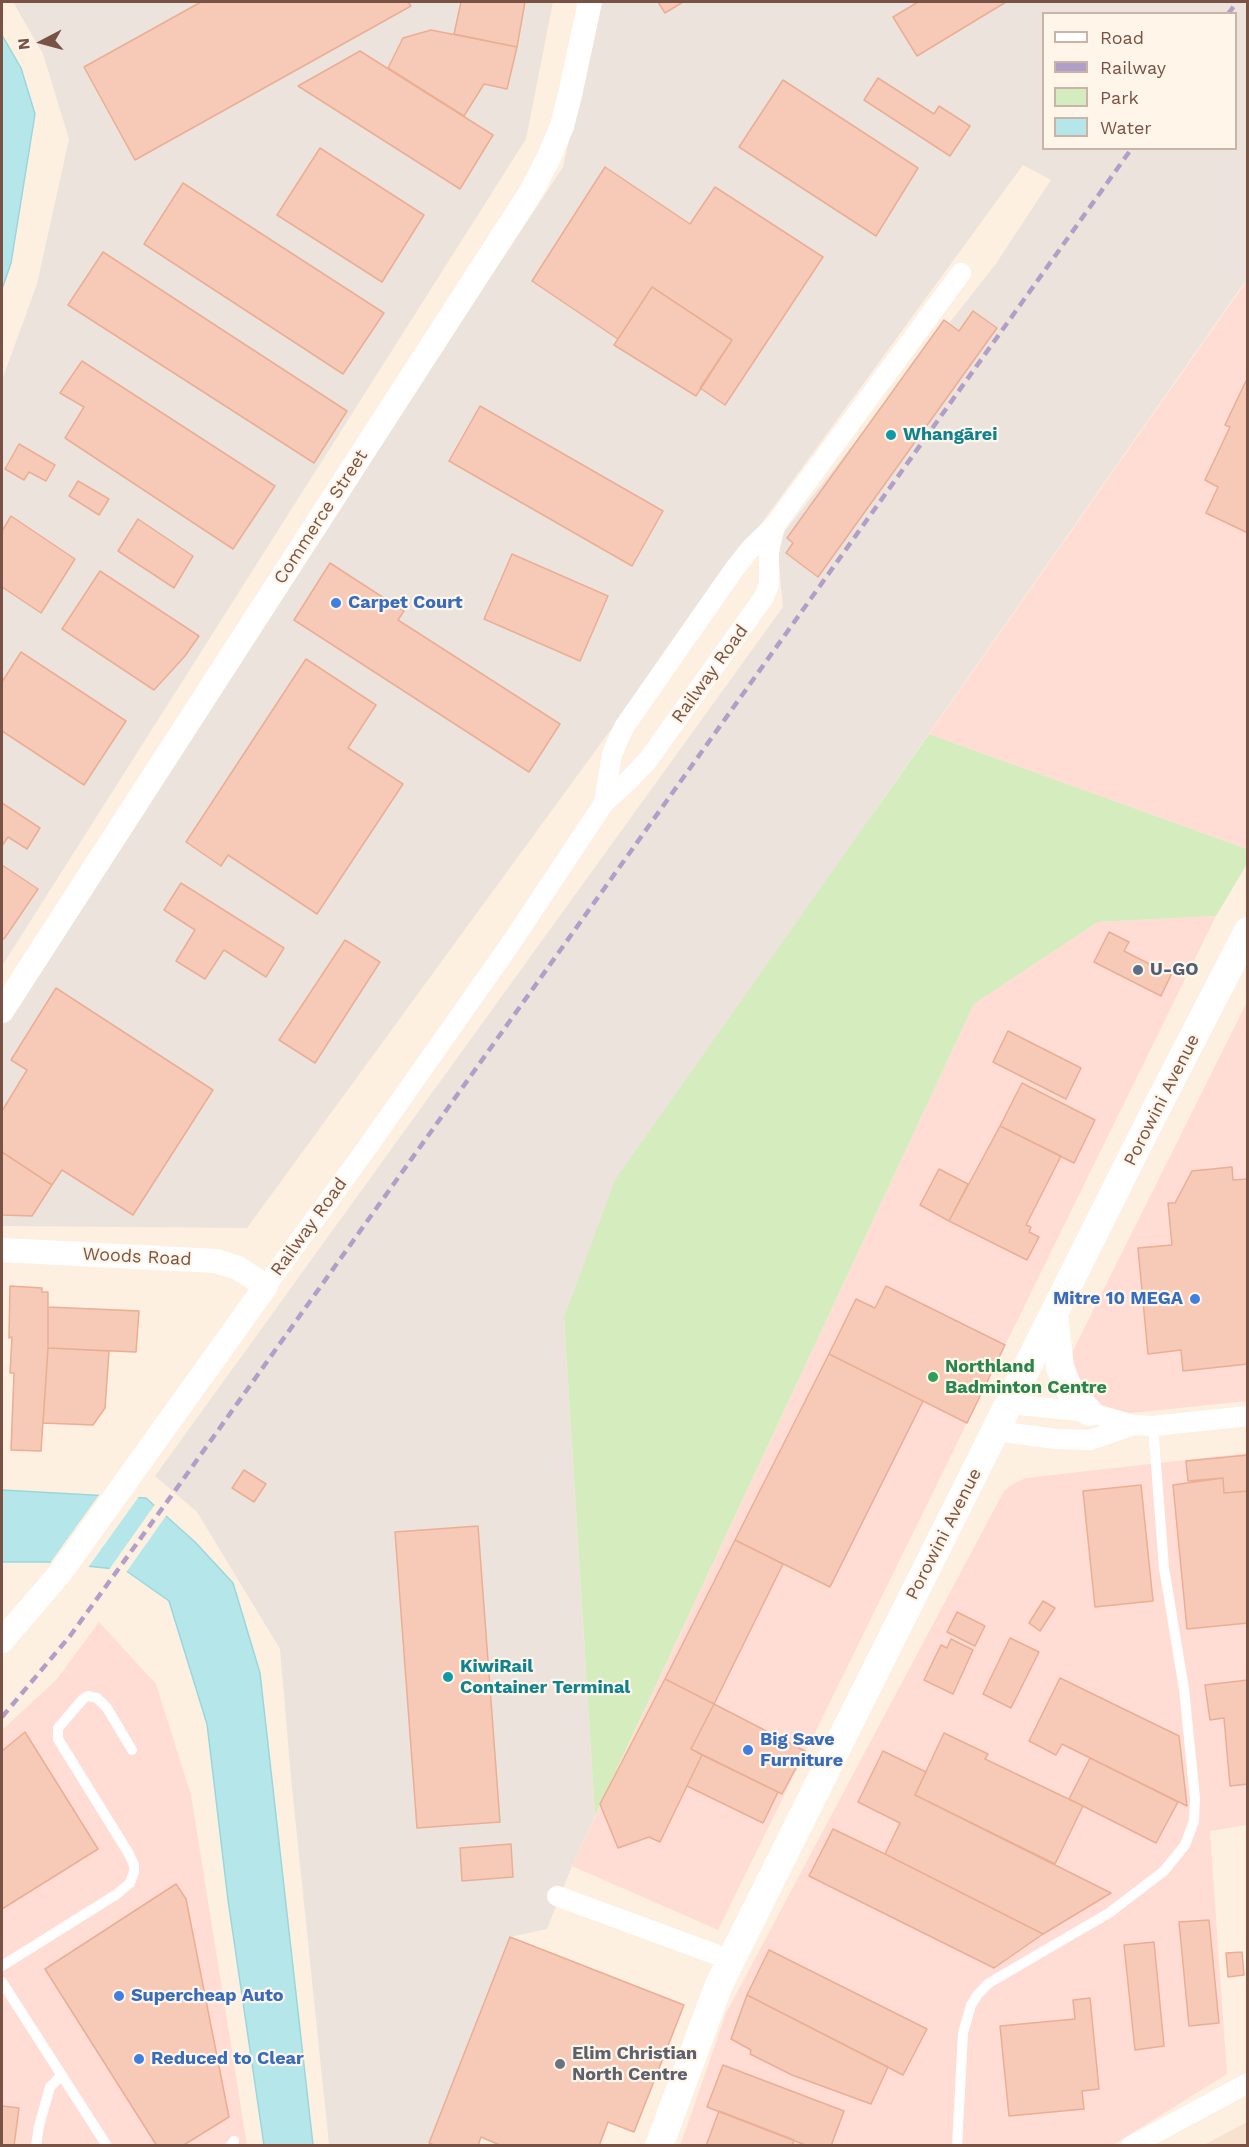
<!DOCTYPE html>
<html>
<head>
<meta charset="utf-8">
<style>
  body { margin:0 }
  #map { position:relative; width:1249px; height:2147px; overflow:hidden; background:#fef0e1; font-family:"Work Sans",sans-serif }
  canvas { display:block }
  .frame { position:absolute; inset:0; border:3px solid #785345; pointer-events:none }
  .legend { position:absolute; left:1042px; top:12px; width:195px; height:138px; box-sizing:border-box; background:#fff5e9; border:2px solid #c9b4a7; margin:0; padding:8px 10px; list-style:none; font-size:18px; color:#785345 }
  .legend li { display:flex; align-items:center; gap:12px; height:30px }
  .legend b { width:30px; border:2px solid #c9b4a7 }
  .north { position:absolute; left:12px; top:12px; width:60px; height:60px; -webkit-text-stroke:4px #fff5e9; paint-order:stroke; rotate:264deg; font-size:16px; font-weight:700; line-height:24px; text-align:center; color:#785345 }
  .north::after { content:''; display:block; margin:auto; width:21px; height:27px; background:#785345; clip-path:polygon(50% 0,100% 100%,50% 72%,0 100%) }
</style>
</head>
<body>
<div id="map">
<canvas width="1249" height="2147"></canvas>
<div class="frame"></div>
<ul class="legend">
<li><b style="height:8px;background:#fff"></b>Road</li>
<li><b style="height:8px;background:#b29fc8"></b>Railway</li>
<li><b style="height:16px;background:#d5edbe"></b>Park</li>
<li><b style="height:16px;background:#b4e6ea"></b>Water</li>
</ul>
<div class="north">N</div>
</div>
<script>
const c = document.querySelector('canvas').getContext('2d');
c.lineJoin = 'round';
function paint(path, color) {
  c.fillStyle = color;
  c.fill(path, 'evenodd');
}
function shape(rows) {
  const path = new Path2D();
  for (const r of rows) {
    path.moveTo(r[0], r[1]);
    for (let i = 2; i < r.length; i += 2) path.lineTo(r[i], r[i + 1]);
  }
  return path;
}
function stroke(path, color, width, dash) {
  c.strokeStyle = color;
  c.lineWidth = width;
  c.lineCap = dash ? 'butt' : 'round';
  c.setLineDash(dash || []);
  c.stroke(path);
}
function write(font, color, halo, rows, align = 'center') {
  c.font = font + ' "Work Sans",sans-serif';
  c.lineWidth = 4.5;
  c.setLineDash([]);
  c.textBaseline = 'middle';
  c.strokeStyle = halo;
  c.fillStyle = color;
  for (const [text, x, y, turn = 0] of rows) {
    c.save();
    c.translate(x, y);
    c.rotate((+turn || 0) * Math.PI / 180);
    c.textAlign = isNaN(turn) ? turn : align;
    if (halo) c.strokeText(text, 0, 0);
    c.fillText(text, 0, 0);
    c.restore();
  }
}
paint(shape([
  [1247,2122,1247,2145,1204,2145]
]), '#f7e1cf');
paint(shape([
  [1245,283,1247,284,1247,849,929,734],
  [1216,916,718,1930,572,1866,974,1004,1098,922],
  [1247,1002,1247,1401,1103,1416,1064,1369],
  [1247,1453,1247,1825,1210,1831,1227,2074,1113,2145,680,2146,726,2013,1004,1491,1013,1484,1026,1478],
  [99,1622,156,1684,191,1795,247,2145,2,2146,2,1730,57,1679]
]), '#ffddd4');
paint(shape([
  [13,2,553,2,526,139,2,966,2,380,37,284,69,139,43,54],
  [600,2,1247,2,1247,284,1244,283,876,809,564,1318,595,1816,572,1866,547,1929,510,1937,429,2143,415,2146,329,2145,291,1778,280,1649,197,1512,155,1476,783,607,777,541,995,265,1051,180,1023,165,247,1228,2,1226,2,1019,563,167],
  [1044,14,1236,14,1236,148,1044,148]
]), '#ede3dd');
paint(shape([
  [929,734,1247,849,1247,864,1216,916,1098,922,974,1004,595,1816,564,1318,615,1180]
]), '#d5edbe');
const water = shape([
  [2,35,21,68,35,114,11,263,2,289,2,35],
  [2,1490,146,1498,195,1542,233,1583,260,1673,313,2145,264,2145,228,1900,207,1724,169,1601,125,1570,47,1562,2,1562,2,1490]
]);
paint(water, '#b4e6ea');
stroke(water, '#99d7dc', 1.5);
paint(shape([
  [101,1492,140,1495,87,1569,48,1566],
  [156,1503,168,1513,125,1574,108,1571]
]), '#fef0e1');
const building = shape([
  [201,2,408,2,411,6,135,160,84,67,201,2],
  [461,2,525,2,517,47,454,34,461,2],
  [658,2,683,2,665,13,658,2],
  [918,2,1006,2,917,56,893,17,918,2],
  [431,30,517,47,507,89,484,84,464,116,388,68,403,38,431,30],
  [360,51,493,135,460,189,298,86,360,51],
  [878,78,934,114,939,106,970,126,950,156,864,100,878,78],
  [783,80,918,168,876,236,739,147,783,80],
  [320,148,424,215,382,282,277,215,320,148],
  [605,167,690,224,715,187,823,257,725,405,700,388,732,340,652,287,618,339,532,281,605,167],
  [183,183,384,313,343,374,144,244,183,183],
  [103,252,347,411,314,463,68,305,103,252],
  [652,287,732,340,696,396,614,345,652,287],
  [973,311,997,328,818,577,786,553,793,543,787,538,944,320,959,331,973,311],
  [82,361,275,486,233,549,65,438,84,407,60,393,82,361],
  [1246,381,1248,382,1248,533,1206,513,1218,487,1205,480,1230,427,1225,425,1246,381],
  [480,406,663,511,632,566,449,461,480,406],
  [19,444,55,465,46,481,29,472,24,480,5,469,19,444],
  [78,481,109,499,99,515,69,496,78,481],
  [11,516,75,559,41,613,2,587,2,531,11,516],
  [138,519,193,556,174,588,118,551,138,519],
  [512,554,608,596,580,661,484,619,512,554],
  [330,563,404,611,398,620,560,724,529,772,294,620,330,563],
  [100,571,199,636,185,656,154,690,62,629,100,571],
  [21,652,126,721,84,785,2,731,2,682,21,652],
  [306,659,376,705,348,748,403,784,317,914,228,855,221,866,186,842,306,659],
  [2,803,40,828,27,849,8,837,2,846,2,803],
  [2,865,38,889,4,939,2,938,2,865],
  [181,883,284,948,266,977,224,950,205,979,176,961,195,930,164,910,181,883],
  [1109,932,1129,942,1124,951,1171,975,1161,996,1094,962,1109,932],
  [345,940,380,962,315,1063,279,1040,345,940],
  [56,988,213,1090,133,1215,62,1170,52,1185,2,1152,2,1111,27,1070,11,1060,56,988],
  [1008,1031,1081,1068,1066,1099,993,1062,1008,1031],
  [1022,1083,1095,1120,1074,1163,1000,1126,1022,1083],
  [1000,1126,1061,1156,1026,1225,1031,1227,1029,1232,1039,1237,1027,1260,949,1221,1000,1126],
  [2,1152,52,1185,32,1216,2,1215,2,1152],
  [1232,1167,1233,1180,1248,1179,1248,1364,1183,1371,1181,1350,1148,1354,1138,1248,1172,1245,1168,1203,1175,1203,1192,1171,1232,1167],
  [939,1169,968,1184,949,1221,920,1205,939,1169],
  [10,1286,42,1288,42,1292,48,1292,48,1348,41,1451,11,1450,14,1373,10,1373,12,1337,9,1338,10,1286],
  [886,1286,1005,1345,967,1423,829,1354,856,1299,875,1308,886,1286],
  [48,1307,139,1311,136,1352,48,1348,48,1307],
  [48,1348,109,1351,105,1408,93,1425,43,1423,48,1348],
  [829,1354,923,1401,830,1587,735,1540,829,1354],
  [1248,1455,1248,1491,1224,1493,1223,1478,1188,1481,1186,1461,1248,1455],
  [244,1470,266,1484,254,1502,232,1488,244,1470],
  [1223,1478,1224,1493,1248,1491,1248,1623,1187,1629,1173,1485,1223,1478],
  [1141,1485,1153,1601,1095,1607,1083,1491,1141,1485],
  [478,1526,500,1822,417,1828,395,1532,478,1526],
  [735,1540,783,1564,714,1704,665,1679,735,1540],
  [1043,1601,1055,1608,1040,1631,1029,1623,1043,1601],
  [957,1612,985,1626,975,1646,947,1632,957,1612],
  [1010,1638,1039,1652,1011,1708,983,1694,1010,1638],
  [951,1639,973,1650,953,1694,924,1680,941,1645,947,1648,951,1639],
  [1060,1678,1179,1736,1187,1806,1062,1744,1056,1755,1029,1741,1060,1678],
  [665,1679,714,1704,691,1749,702,1755,660,1842,649,1837,618,1848,600,1804,665,1679],
  [1248,1680,1248,1784,1230,1786,1224,1718,1210,1720,1205,1685,1248,1680],
  [714,1704,805,1751,782,1794,691,1749,714,1704],
  [25,1732,98,1849,2,1909,2,1751,25,1732],
  [944,1733,988,1754,985,1759,1083,1806,1055,1864,915,1795,944,1733],
  [883,1751,926,1772,915,1795,1111,1893,1043,1934,885,1854,900,1823,858,1802,883,1751],
  [702,1755,778,1792,763,1823,687,1786,702,1755],
  [1090,1758,1178,1802,1156,1843,1069,1799,1090,1758],
  [833,1829,885,1854,1043,1934,994,1968,809,1876,833,1829],
  [511,1844,513,1877,462,1881,460,1848,511,1844],
  [176,1884,186,1899,229,2117,182,2146,157,2146,45,1969,176,1884],
  [1209,1920,1219,2023,1189,2026,1179,1922,1209,1920],
  [510,1937,684,2005,634,2132,608,2122,599,2146,502,2146,481,2137,478,2146,436,2146,429,2143,510,1937],
  [1154,1942,1164,2046,1135,2050,1124,1945,1154,1942],
  [769,1950,927,2029,903,2075,747,1995,769,1950],
  [1242,1952,1244,1975,1228,1977,1226,1953,1242,1952],
  [747,1995,888,2067,871,2104,792,2075,750,2054,751,2050,731,2039,747,1995],
  [1090,1998,1099,2089,1082,2091,1084,2109,1009,2116,1000,2026,1075,2019,1073,2000,1090,1998],
  [723,2065,844,2111,831,2146,808,2146,707,2107,723,2065],
  [2,2106,19,2108,14,2146,2,2146,2,2106],
  [719,2111,794,2140,792,2146,706,2146,719,2111]
]);
paint(building, '#f6cab6');
stroke(building, '#eaae95', 1.5);
stroke(shape([
  [2,1966,117,1894,130,1883,134,1872,134,1865,129,1854,58,1739,58,1728,83,1699,88,1696,97,1698,107,1708,132,1750],
  [2,1982,107,2146],
  [36,2146,39,2126,50,2087,62,2075],
  [230,2146,234,2141],
  [957,2146,963,2033,971,2005,978,1994,989,1983,1109,1913,1164,1871,1185,1845,1194,1821,1195,1798,1184,1689,1164,1568,1153,1426]
]), '#fff', 10);
stroke(shape([
  [604,803,612,754,624,727,735,568,751,548,775,525,961,273],
  [266,1286,364,1152,509,946,604,803,628,781,648,760,764,597,769,585,769,552,775,525],
  [1009,1404,1089,1412,1134,1425,1153,1426,1248,1416],
  [996,1431,1056,1439,1090,1440,1134,1425],
  [557,1896,731,1960],
  [1131,2146,1248,2083]
]), '#fff', 20);
stroke(shape([
  [2,1011,531,192,548,159,562,126,570,95,590,2],
  [2,1250,216,1261,238,1268,266,1286,61,1572,2,1641]
]), '#fff', 24);
stroke(shape([
  [1054,1315,1060,1367,1066,1383,1073,1395,1089,1412],
  [659,2146,718,1987,731,1960,1156,1109,1248,931]
]), '#fff', 28);
stroke(shape([
  [1228,14,1237,2],
  [2,1717,70,1636,182,1481,1132,148]
]), '#b29fc8', 4.5, [9, 6]);
for (const [x, y, r, color] of [
  [891,435,6,"#0f9aa8"],
  [336,603,6,"#3f7fe0"],
  [1138,970,6,"#5c6f8a"],
  [1195,1299,6,"#3f7fe0"],
  [933,1377,6,"#2e9e5b"],
  [448,1677,6,"#0f9aa8"],
  [748,1750,6,"#3f7fe0"],
  [119,1996,6,"#3f7fe0"],
  [139,2059,6,"#3f7fe0"],
  [560,2064,6,"#6b7280"]
]) {
  const dot = new Path2D();
  dot.arc(x, y, r, 0, 2 * Math.PI);
  c.fillStyle = color;
  c.fill(dot);
  stroke(dot, '#fff5e9', 2);
}
write('bold 18px', '#0d838f', '#fff5e9', [
  ["Whangārei",903,435],
  ["KiwiRail",460,1667],
  ["Container Terminal",460,1688]
], 'left');
write('18px', '#785345', '#fff5e9', [
  ["Commerce Street",321,517,-57],
  ["Railway Road",710,674,-54],
  ["Porowini Avenue",1162,1100,-63],
  ["Railway Road",309,1227,-54],
  ["Woods Road",137,1257,3],
  ["Porowini Avenue",944,1534,-63]
]);
write('bold 18px', '#366cbe', '#fff5e9', [
  ["Carpet Court",348,603],
  ["Mitre 10 MEGA",1183,1299,"right"],
  ["Big Save",760,1740],
  ["Furniture",760,1761],
  ["Supercheap Auto",131,1996],
  ["Reduced to Clear",151,2059]
], 'left');
write('bold 18px', '#4e5e75', '#fff5e9', [
  ["U-GO",1150,970]
], 'left');
write('bold 18px', '#27864d', '#fff5e9', [
  ["Northland",945,1367],
  ["Badminton Centre",945,1388]
], 'left');
write('bold 18px', '#5b616d', '#fff5e9', [
  ["Elim Christian",572,2054],
  ["North Centre",572,2075]
], 'left');
</script>
</body>
</html>
